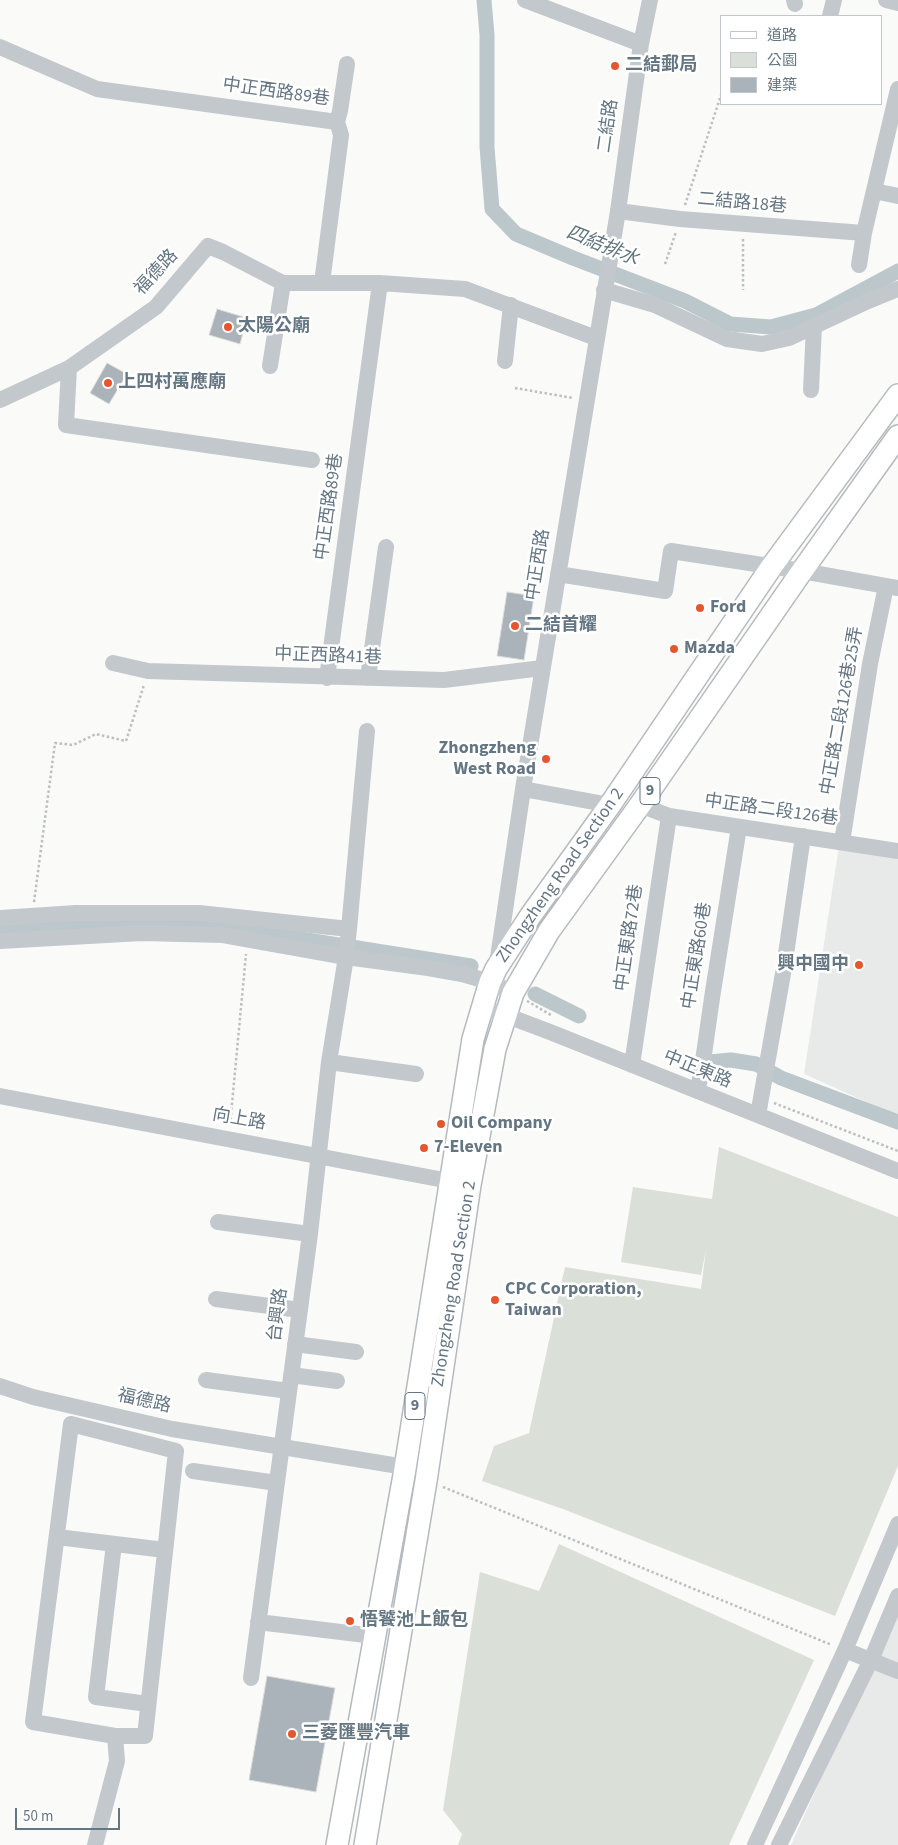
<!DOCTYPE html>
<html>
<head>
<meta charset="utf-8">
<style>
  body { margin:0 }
  #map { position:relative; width:898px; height:1845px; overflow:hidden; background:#fafaf8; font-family:"Source Sans 3","Noto Sans TC",sans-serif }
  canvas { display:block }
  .legend { position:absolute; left:720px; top:15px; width:162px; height:90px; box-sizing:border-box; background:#fff; border:1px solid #c1c8cd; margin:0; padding:6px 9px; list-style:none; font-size:15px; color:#657683 }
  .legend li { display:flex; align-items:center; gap:10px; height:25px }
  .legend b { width:25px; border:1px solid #c1c8cd }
  .scale { position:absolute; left:15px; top:1808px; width:105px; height:22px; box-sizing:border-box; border:2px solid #657683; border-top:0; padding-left:6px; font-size:15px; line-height:18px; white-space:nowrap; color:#657683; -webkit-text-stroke:4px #fff; paint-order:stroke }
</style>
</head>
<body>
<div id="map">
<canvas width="898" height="1845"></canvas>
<ul class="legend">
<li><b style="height:6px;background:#fff"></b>道路</li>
<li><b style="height:14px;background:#dadfd7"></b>公園</li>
<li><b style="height:14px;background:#aab3b9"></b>建築</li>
</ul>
<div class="scale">50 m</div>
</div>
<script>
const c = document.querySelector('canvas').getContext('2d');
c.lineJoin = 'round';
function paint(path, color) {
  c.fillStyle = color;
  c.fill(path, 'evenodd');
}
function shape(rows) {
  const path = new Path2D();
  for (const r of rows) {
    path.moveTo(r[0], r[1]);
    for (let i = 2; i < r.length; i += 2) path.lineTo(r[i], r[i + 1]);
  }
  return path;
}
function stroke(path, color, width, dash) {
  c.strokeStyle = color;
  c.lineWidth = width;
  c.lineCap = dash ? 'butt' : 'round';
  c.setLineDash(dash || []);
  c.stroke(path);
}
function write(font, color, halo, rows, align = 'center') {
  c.font = font + ' "Source Sans 3","Noto Sans TC",sans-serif';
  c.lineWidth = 5;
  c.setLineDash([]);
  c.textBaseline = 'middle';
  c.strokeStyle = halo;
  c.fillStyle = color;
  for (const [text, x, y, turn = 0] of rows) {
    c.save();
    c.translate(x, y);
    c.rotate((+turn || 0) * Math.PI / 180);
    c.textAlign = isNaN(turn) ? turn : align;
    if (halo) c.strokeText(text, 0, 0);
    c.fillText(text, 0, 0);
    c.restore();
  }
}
paint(shape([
  [839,846,898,855,898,1116,804,1074],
  [898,1606,898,1845,791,1845]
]), '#e8e9e9');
paint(shape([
  [719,1147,898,1217,898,1466,835,1616,563,1509,482,1481,494,1446,529,1433,565,1267,701,1289,706,1250,701,1275,621,1262,633,1187,712,1199],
  [559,1544,814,1660,729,1845,458,1845,462,1834,443,1810,480,1572,539,1591]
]), '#dadfd7');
stroke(shape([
  [250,925,252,927,340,941,340,945]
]), '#bbc7cb', 4.5);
stroke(shape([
  [484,0,487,35,487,147,492,209,516,234,573,258,685,301,730,324,771,327,816,315,898,271],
  [0,932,166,922,225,927,471,966],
  [535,994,579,1016],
  [709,1062,731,1060,756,1064,781,1078,898,1122]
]), '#bbc7cb', 15);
const building = shape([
  [217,309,247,318,240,344,209,335,217,309],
  [107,363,127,374,109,404,90,393,107,363],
  [507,592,534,596,524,660,497,656,507,592],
  [267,1676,335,1688,316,1792,249,1780,267,1676]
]);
paint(building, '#aab3b9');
stroke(building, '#dcdcda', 1);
const major = shape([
  [337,1845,404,1475,473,1039,490,982,496,969,531,915,610,805,772,566,898,395],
  [365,1845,426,1481,470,1185,495,1049,513,993,549,931,640,805,802,571,898,436]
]);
stroke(major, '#b5babe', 24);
stroke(shape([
  [685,205,722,92],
  [743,239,743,290],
  [665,264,676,232],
  [515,388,573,398],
  [34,902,55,743,73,745,96,734,126,741,144,685],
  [527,1001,551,1015],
  [774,1103,898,1151],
  [230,1125,246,954],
  [443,1487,832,1645]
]), '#bbbfc2', 2.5, [2.5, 2.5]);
stroke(shape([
  [525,0,641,44],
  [794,0,795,4],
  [886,0,898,3],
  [830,16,834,0],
  [0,47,97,89,337,122,341,135,322,283],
  [337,122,340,111,347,64],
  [874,191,898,196],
  [618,211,680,219,864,233],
  [859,265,864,233,898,89],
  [604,290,655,305,727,339,762,344,789,338,868,301,898,289],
  [505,361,511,305],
  [270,366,283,283],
  [69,368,66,425,312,460],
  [811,390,814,326],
  [0,400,69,368,156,307,208,246,223,252,283,283,380,283,465,289,596,338],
  [558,574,665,591,671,551,802,571,898,588],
  [113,663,148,671,444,680,542,668],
  [327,678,380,283],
  [368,678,386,547],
  [523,789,610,805],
  [640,805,669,816,898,851],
  [842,842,870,664,886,586],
  [0,918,76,913,199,913,349,929,367,731],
  [0,941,142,933,223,935,346,957,428,968,462,974,490,982,513,993],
  [497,964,523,789,618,211,641,44,650,0],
  [481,1008,505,1015,550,1032,898,1171],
  [329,1062,416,1074],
  [632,1065,669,816],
  [697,1091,701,1075,712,998,739,827],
  [0,1096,460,1183],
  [758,1115,784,968,803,836],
  [218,1222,310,1234],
  [216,1299,300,1310],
  [295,1344,356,1352],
  [291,1375,337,1381],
  [206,1380,289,1391],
  [0,1386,33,1397,172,1429,405,1467],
  [71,1424,176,1451,145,1736,115,1736,33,1722,71,1424],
  [193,1471,277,1483],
  [57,1537,165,1550],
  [114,1544,96,1697,148,1704],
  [258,1622,374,1636],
  [845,1650,898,1671],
  [251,1678,310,1234,329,1062,346,957,349,929],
  [95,1845,117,1761,115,1736],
  [755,1845,845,1650,898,1524],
  [779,1845,871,1660,898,1596]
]), '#c3c8cc', 16);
stroke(major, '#fff', 21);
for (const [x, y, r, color] of [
  [615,66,5,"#e4572e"],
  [228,327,5,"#e4572e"],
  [108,383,5,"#e4572e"],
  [700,608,5,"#e4572e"],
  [515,626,5,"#e4572e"],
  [674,649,5,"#e4572e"],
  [546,759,5,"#e4572e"],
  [859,965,5,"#e4572e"],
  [441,1124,5,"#e4572e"],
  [424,1148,5,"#e4572e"],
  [495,1300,5,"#e4572e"],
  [350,1621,5,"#e4572e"],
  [292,1734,5,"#e4572e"]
]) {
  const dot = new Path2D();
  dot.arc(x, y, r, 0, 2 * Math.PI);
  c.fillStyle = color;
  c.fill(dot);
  stroke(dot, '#fff', 2);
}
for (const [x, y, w] of [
  [650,791,20],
  [415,1406,20]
]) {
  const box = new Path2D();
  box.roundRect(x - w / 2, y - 13.5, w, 27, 4);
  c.fillStyle = '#fff';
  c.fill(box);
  stroke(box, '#657683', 1);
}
write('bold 16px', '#657683', null, [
  ["9",650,791],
  ["9",415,1406]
]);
write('bold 18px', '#657683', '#fff', [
  ["二結郵局",625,66],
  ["太陽公廟",238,327],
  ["上四村萬應廟",118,383],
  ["Ford",710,608],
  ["二結首耀",525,626],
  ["Mazda",684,649],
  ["Zhongzheng",536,749,"right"],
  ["West Road",536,770,"right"],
  ["興中國中",849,965,"right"],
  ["Oil Company",451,1124],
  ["7-Eleven",434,1148],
  ["CPC Corporation,",505,1290],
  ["Taiwan",505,1311],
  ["悟饕池上飯包",360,1621],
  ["三菱匯豐汽車",302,1734]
], 'left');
write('18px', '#657683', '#fff', [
  ["中正西路89巷",276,93,8],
  ["二結路",609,126,-82],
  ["二結路18巷",742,204,5],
  ["福德路",157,273,-47],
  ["中正西路89巷",330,507,-82],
  ["中正西路",539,565,-81],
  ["中正西路41巷",328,657,2],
  ["中正路二段126巷25弄",843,711,-80],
  ["中正路二段126巷",771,811,8],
  ["Zhongzheng Road Section 2",561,876,-55],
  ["中正東路72巷",630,938,-82],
  ["中正東路60巷",698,956,-81],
  ["中正東路",697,1070,22],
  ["向上路",239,1120,10],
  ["Zhongzheng Road Section 2",455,1284,-81],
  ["台興路",279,1315,-83],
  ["福德路",144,1402,13]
]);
write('italic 19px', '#60757c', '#fff', [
  ["四結排水",602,247,22]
]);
</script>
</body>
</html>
